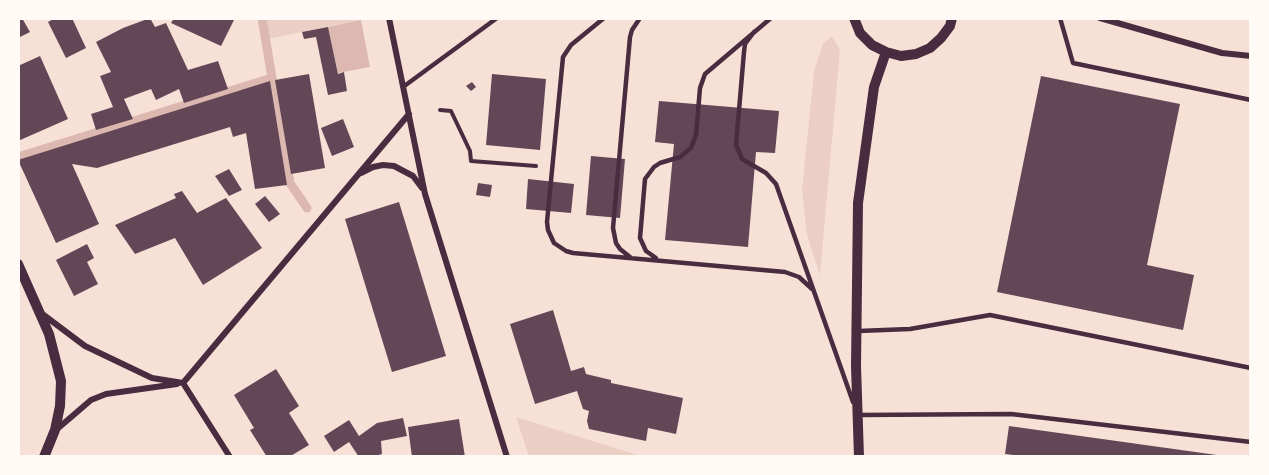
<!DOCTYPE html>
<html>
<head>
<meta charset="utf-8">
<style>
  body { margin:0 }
  #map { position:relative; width:1269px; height:475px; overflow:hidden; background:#f7e1d7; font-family:"Open Sans",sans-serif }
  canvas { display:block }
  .frame { position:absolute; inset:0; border:20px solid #fffaf5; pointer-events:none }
</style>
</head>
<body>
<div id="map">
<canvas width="1269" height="475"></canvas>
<div class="frame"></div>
</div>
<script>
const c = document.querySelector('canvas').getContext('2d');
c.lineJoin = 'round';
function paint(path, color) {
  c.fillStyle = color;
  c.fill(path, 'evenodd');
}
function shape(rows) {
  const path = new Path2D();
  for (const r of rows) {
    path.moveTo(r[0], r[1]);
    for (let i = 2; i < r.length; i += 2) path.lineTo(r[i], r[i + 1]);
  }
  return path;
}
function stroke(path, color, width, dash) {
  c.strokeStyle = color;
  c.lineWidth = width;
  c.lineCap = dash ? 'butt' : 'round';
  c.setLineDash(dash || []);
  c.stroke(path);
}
paint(shape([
  [265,18,370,18,268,39],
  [832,36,840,50,820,275,807,235,802,190,814,71,823,44],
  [516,417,644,457,529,457]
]), '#ebcfc5');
paint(shape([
  [361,20,370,67,338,73,328,27]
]), '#dcb8b0');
stroke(shape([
  [272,78,290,183,307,208],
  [18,157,272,78,262,18]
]), '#dcb8b0', 9);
paint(shape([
  [18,18,22,18,30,32,18,38],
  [55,18,72,18,86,48,66,58,48,22],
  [150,18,155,27,166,23,188,70,218,61,228,89,184,103,179,89,156,100,151,89,124,99,133,119,96,130,91,114,113,107,100,76,111,72,96,42,123,28],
  [174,18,235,18,221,46,171,23],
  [328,27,338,74,344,72,347,91,328,95,316,37,304,39,302,32],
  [40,56,68,119,18,141,18,66],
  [309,74,325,168,291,174,275,80],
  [492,74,546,79,540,150,486,145],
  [1041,76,1180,104,1147,265,1194,275,1183,330,997,292],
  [270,81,287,185,255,189,246,133,233,137,230,127,97,168,72,164,99,224,56,243,18,160],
  [472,82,476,87,471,91,466,86],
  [659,101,779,111,775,153,756,152,748,247,665,240,674,144,655,142],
  [343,119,354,147,332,156,321,128],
  [591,156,625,159,620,218,586,215],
  [229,169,242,190,229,196,215,176],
  [528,179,574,184,571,213,526,209],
  [478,183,492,185,490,197,476,195],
  [182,191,197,213,226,198,262,248,203,285,175,238,135,254,115,225,176,198,174,194],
  [265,196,280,214,269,222,255,204],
  [399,202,446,356,392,372,345,219],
  [87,244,94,258,87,262,98,284,74,296,56,260],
  [553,310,571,371,584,367,586,374,611,380,611,383,683,398,676,434,648,428,646,441,589,429,587,421,589,411,583,409,577,391,535,404,510,324],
  [276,369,299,406,289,413,309,445,289,457,267,457,250,430,254,428,234,395],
  [403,418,407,436,381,441,382,454,372,457,359,457,349,442,334,452,324,436,349,420,359,436,377,423],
  [459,419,465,457,412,457,408,427],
  [1009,426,1224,456,1224,457,1029,457,1005,454]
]), '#644757');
stroke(shape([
  [440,110,451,111,470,151,471,161,536,166]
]), '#4a2c40', 4);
stroke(shape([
  [604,18,571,45,563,57,547,222,548,230,554,243,566,251,573,253,785,272,799,277,812,289],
  [1060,18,1073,63,1251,100],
  [754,32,745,44,744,52,736,145,742,159,766,173,776,184,853,402],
  [403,87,497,18],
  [630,257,620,249,616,243,613,228,630,37,632,30,640,18],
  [656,258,646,251,640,238,645,179,654,167,660,163,680,157,691,148,696,135,700,88,705,74,771,18],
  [858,331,910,329,990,315,1251,368],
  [858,415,1011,414,1251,442]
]), '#4a2c40', 4.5);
stroke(shape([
  [389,18,425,194,507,457],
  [1100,18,1222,53,1251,56],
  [361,173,373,167,383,165,394,166,413,176,422,188],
  [41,313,85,346,152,378,183,383,230,457],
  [183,383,409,114],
  [56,430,91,400,106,394,177,384]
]), '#4a2c40', 6);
stroke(shape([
  [854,18,860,33,872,45,886,52,901,56,916,54,930,48,941,38,950,26,952,18],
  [18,264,49,334,61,381,60,406,55,430,44,457],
  [859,457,856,366,858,203,874,87,886,52]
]), '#4a2c40', 10);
</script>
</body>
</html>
